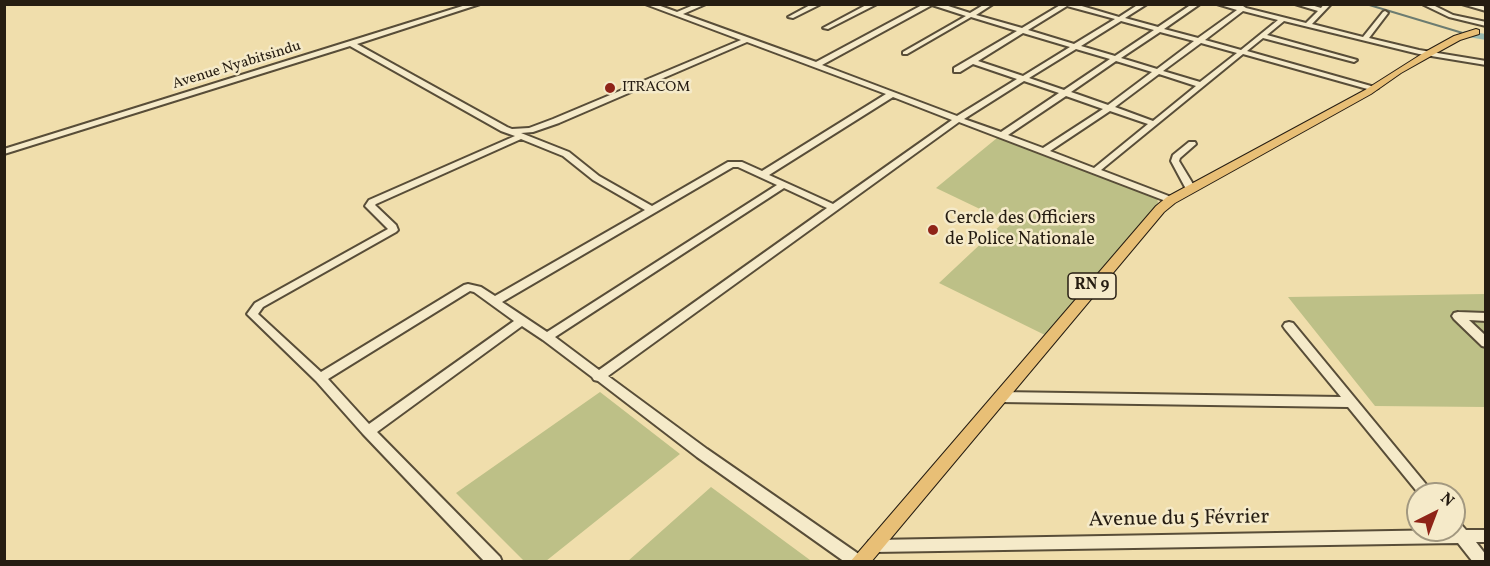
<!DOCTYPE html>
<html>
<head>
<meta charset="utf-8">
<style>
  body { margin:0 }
  #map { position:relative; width:1490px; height:566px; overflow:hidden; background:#f0deac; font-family:Vollkorn,serif }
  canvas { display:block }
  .frame { position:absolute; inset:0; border:6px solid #261d12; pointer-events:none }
  .north { position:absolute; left:1406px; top:482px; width:60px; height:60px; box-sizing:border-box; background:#f5eac9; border:2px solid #a29880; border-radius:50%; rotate:42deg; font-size:16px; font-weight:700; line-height:24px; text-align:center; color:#261d12 }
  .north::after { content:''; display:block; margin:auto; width:21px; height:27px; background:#8f2418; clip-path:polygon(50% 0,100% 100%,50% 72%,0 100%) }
</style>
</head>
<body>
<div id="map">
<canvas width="1490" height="566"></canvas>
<div class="frame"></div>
<div class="north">N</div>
</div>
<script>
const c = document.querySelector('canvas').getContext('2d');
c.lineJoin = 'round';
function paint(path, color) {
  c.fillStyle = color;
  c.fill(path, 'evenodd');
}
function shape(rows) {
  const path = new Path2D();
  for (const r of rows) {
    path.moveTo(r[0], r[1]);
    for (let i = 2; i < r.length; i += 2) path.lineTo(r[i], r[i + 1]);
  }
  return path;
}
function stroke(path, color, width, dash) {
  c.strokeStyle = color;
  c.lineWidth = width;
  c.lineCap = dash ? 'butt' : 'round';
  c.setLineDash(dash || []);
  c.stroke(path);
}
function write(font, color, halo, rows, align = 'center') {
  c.font = font + ' Vollkorn,serif';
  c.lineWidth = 5;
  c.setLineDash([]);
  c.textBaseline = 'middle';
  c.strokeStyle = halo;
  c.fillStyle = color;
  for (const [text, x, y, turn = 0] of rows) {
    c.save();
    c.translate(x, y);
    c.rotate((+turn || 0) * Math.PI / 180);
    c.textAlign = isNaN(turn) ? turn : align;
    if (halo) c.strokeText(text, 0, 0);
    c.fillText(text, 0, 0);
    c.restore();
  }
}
paint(shape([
  [997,138,1157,197,1158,203,1049,337,939,283,1005,221,936,188],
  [1485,294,1485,407,1375,406,1288,297],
  [600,392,680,454,546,561,524,561,456,493],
  [711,487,810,560,628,561]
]), '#bdc087');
stroke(shape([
  [1366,4,1466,34]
]), '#6c7c71', 2);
paint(shape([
  [1466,31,1486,34,1486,40,1462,36,1462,32,1466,31]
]), '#9bbbb0');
const minor = shape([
  [469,4,480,4,357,44,507,127,512,129,529,128,553,119,741,40,645,4,655,4,677,12,696,4,706,4,683,14,816,62,924,4,942,4,970,13,985,4,993,4,976,15,1022,28,1062,4,1075,4,1119,17,1139,4,1147,4,1125,18,1158,27,1192,4,1200,4,1164,29,1198,38,1237,10,1217,4,1243,6,1246,8,1306,23,1318,11,1295,4,1308,4,1321,8,1324,4,1331,4,1312,24,1363,37,1383,12,1385,11,1388,13,1369,38,1419,50,1486,61,1486,65,1419,54,1284,21,1267,35,1357,60,1354,62,1263,38,1247,51,1378,88,1371,90,1243,54,1101,170,1174,198,1176,200,1171,203,959,122,608,376,707,449,863,557,865,562,845,562,697,457,598,381,594,380,592,377,543,340,522,326,377,432,500,557,502,562,485,562,363,434,316,381,247,314,255,303,388,229,365,206,369,200,515,136,501,131,350,46,4,154,4,149,469,4],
  [932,5,966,16,903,52,903,54,907,54,971,17,1017,31,954,68,954,72,960,72,973,64,1017,79,957,116,822,65,932,5],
  [1067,6,1115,19,1074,44,1028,30,1067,6],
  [1243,11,1278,20,1241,50,1205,40,1243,11],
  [1121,21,1154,30,1115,56,1081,46,1121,21],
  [1160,32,1194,41,1157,69,1121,58,1160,32],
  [1023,33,1070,47,1023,76,978,61,1023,33],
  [747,42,886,94,762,171,742,162,728,162,652,206,599,176,569,152,521,133,533,132,559,123,747,42],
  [1201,43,1237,53,1200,82,1163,71,1201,43],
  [1076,49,1110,59,1064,90,1029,78,1076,49],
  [1116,61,1152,72,1108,105,1071,92,1116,61],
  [1159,74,1196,86,1153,121,1115,107,1159,74],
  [1024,81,1059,93,1001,132,964,119,1024,81],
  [1066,96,1103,109,1043,148,1008,135,1066,96],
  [893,97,952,120,833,204,769,175,893,97],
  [1110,111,1148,124,1094,168,1050,151,1110,111],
  [521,139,563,156,593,180,645,210,495,296,481,287,468,284,464,285,321,372,258,314,263,307,396,232,398,230,396,225,375,205,376,204,521,139],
  [733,167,738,167,777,185,547,332,502,302,733,167],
  [784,188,827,208,599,370,555,337,784,188],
  [470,291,474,292,514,321,369,424,328,379,470,291],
  [812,4,821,4,793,18,788,17,812,4],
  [868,4,877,4,828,29,823,28,868,4],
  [1422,4,1431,4,1453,15,1486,22,1486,26,1449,17,1422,4],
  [1462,4,1475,4,1486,7,1486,11,1462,4],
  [1189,142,1195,142,1196,144,1180,158,1179,161,1196,189,1191,192,1186,189,1171,161,1173,155,1189,142],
  [1458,312,1486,313,1486,321,1469,320,1486,336,1486,347,1482,346,1454,319,1452,316,1454,313,1458,312],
  [1289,322,1293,323,1434,494,1419,494,1348,407,1000,402,996,400,994,397,996,394,1000,392,1341,397,1285,329,1283,326,1285,323,1289,322],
  [1454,520,1459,522,1466,530,1486,530,1486,542,1476,542,1486,555,1486,562,1473,562,1458,543,874,552,869,551,867,546,869,541,874,540,1449,530,1454,530,1454,520]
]);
const major = shape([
  [1476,29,1479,30,1479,34,1460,40,1431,56,1401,73,1371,94,1175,203,1164,212,871,562,850,562,1156,206,1167,197,1365,90,1425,52,1454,36,1476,29]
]);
stroke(minor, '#584d38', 4);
stroke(major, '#261d12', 2);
paint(minor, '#f5eac9');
paint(major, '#e8bf76');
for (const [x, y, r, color] of [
  [610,88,6,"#8f2418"],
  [933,230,6,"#8f2418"]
]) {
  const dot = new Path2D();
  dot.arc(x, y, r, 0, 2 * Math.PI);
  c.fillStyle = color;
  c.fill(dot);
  stroke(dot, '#f5eac9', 2);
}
write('15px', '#261d12', '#f5eac9', [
  ["Avenue Nyabitsindu",237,66,-17]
]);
write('15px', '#261d12', '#f5eac9', [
  ["ITRACOM",622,88]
], 'left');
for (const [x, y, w] of [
  [1092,286,48]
]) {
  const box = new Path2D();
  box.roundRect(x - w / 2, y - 13, w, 26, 4.5);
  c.fillStyle = '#f5eac9';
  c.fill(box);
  stroke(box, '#261d12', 1.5);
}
write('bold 16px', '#261d12', null, [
  ["RN 9",1092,286]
]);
write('18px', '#261d12', '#f5eac9', [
  ["Cercle des Officiers",945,220],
  ["de Police Nationale",945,241]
], 'left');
write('21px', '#261d12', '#f5eac9', [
  ["Avenue du 5 Février",1179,520,-1]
]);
</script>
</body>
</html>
